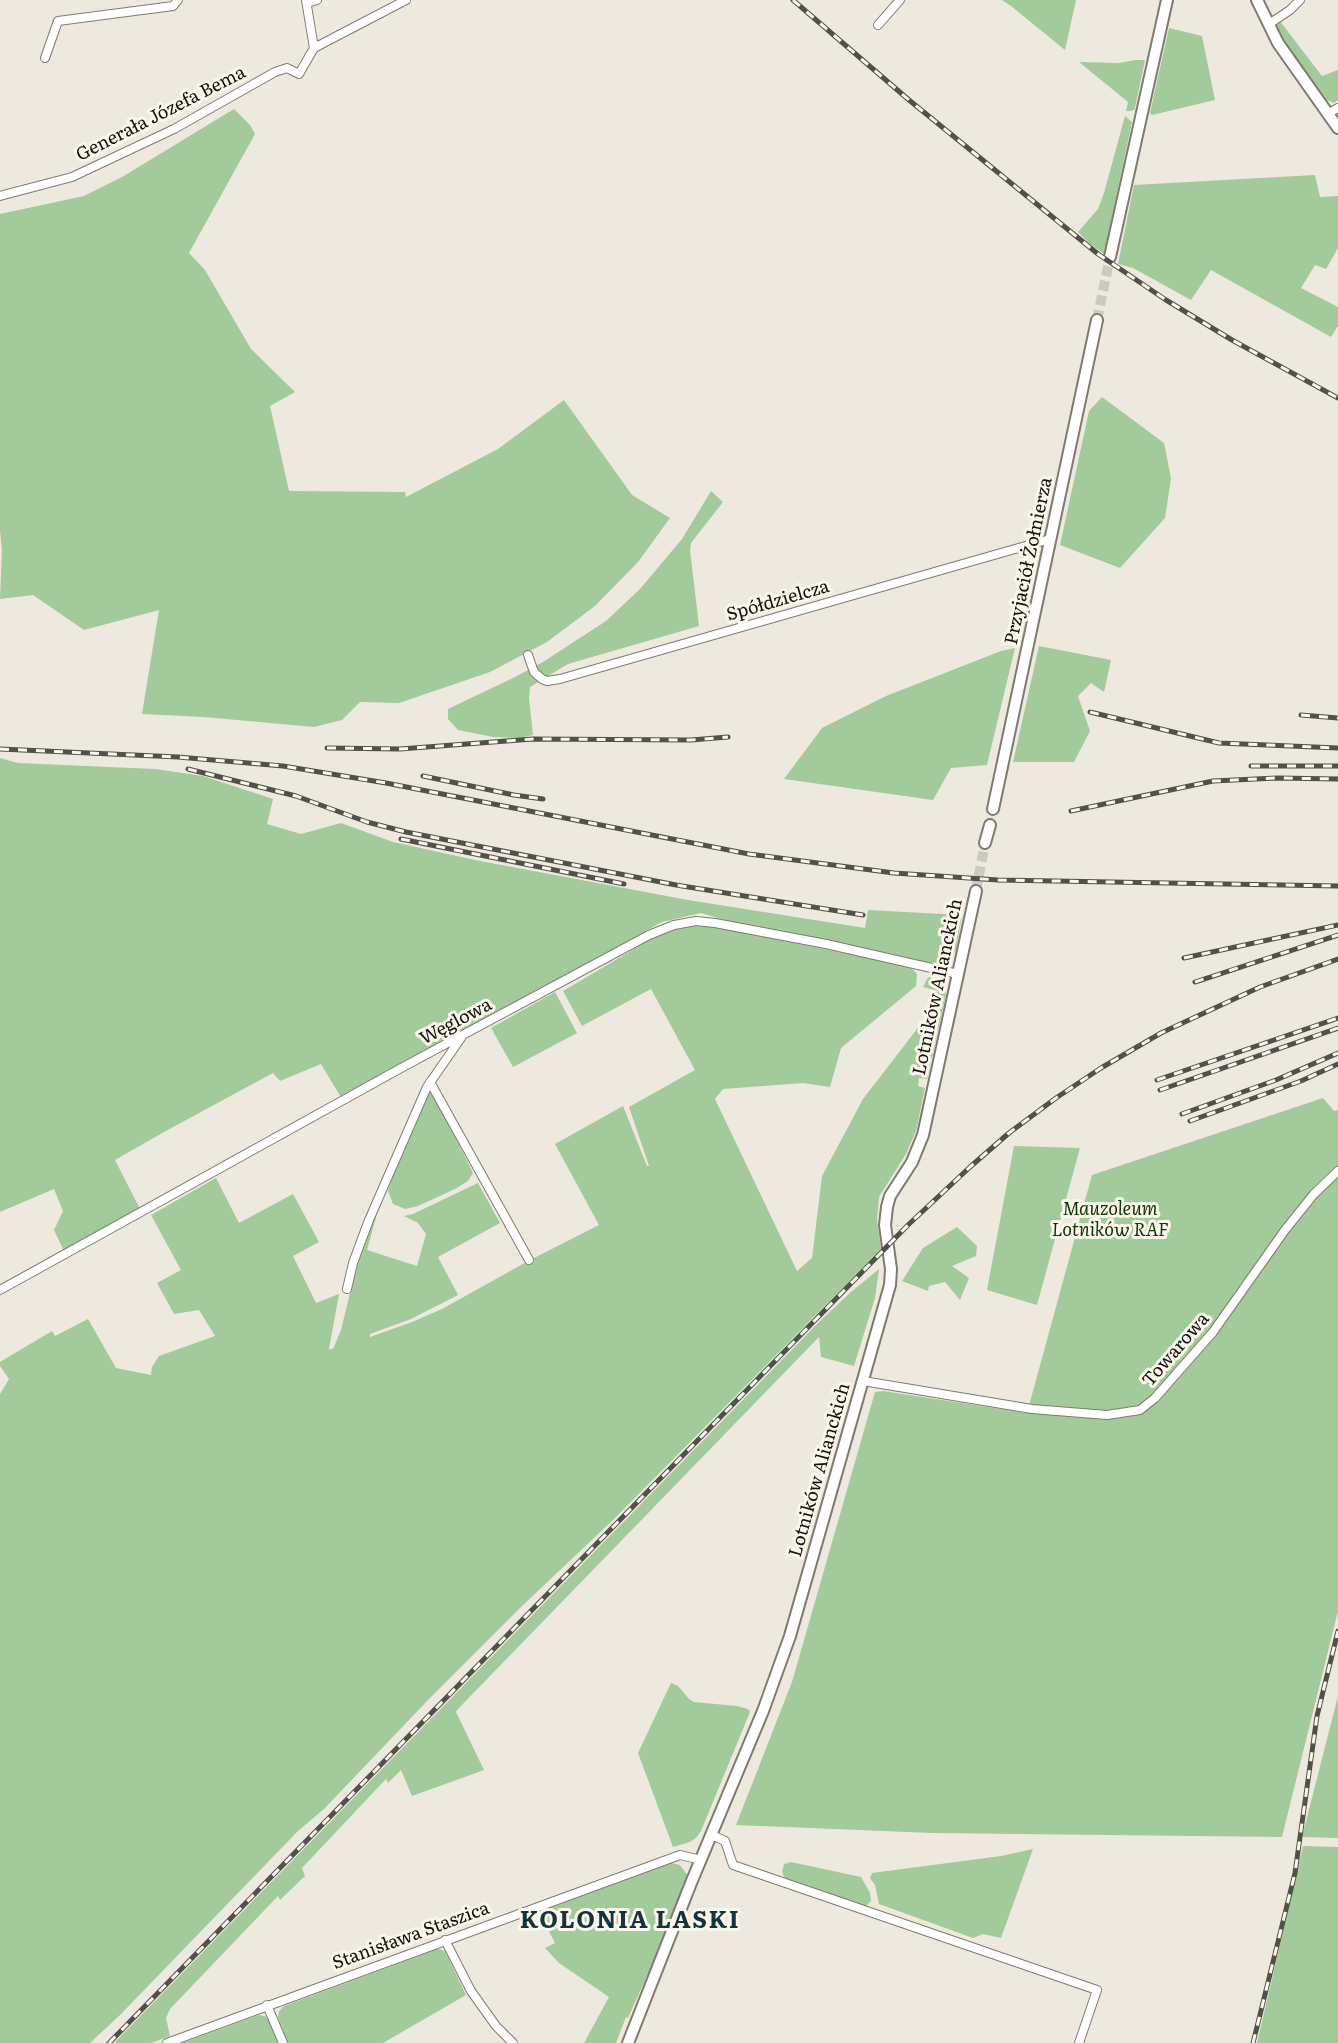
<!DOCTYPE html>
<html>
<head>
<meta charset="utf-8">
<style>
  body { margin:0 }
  canvas { display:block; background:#ede9de }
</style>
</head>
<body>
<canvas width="1338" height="2043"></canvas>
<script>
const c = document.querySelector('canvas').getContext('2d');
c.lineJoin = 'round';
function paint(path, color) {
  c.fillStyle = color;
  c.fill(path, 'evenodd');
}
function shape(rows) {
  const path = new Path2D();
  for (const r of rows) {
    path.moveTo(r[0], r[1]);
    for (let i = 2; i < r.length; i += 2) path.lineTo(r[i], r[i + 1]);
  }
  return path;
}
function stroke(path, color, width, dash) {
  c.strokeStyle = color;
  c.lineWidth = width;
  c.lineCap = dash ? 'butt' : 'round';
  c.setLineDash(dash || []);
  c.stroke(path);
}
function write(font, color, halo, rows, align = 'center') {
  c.font = font + ' Literata,serif';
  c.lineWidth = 6;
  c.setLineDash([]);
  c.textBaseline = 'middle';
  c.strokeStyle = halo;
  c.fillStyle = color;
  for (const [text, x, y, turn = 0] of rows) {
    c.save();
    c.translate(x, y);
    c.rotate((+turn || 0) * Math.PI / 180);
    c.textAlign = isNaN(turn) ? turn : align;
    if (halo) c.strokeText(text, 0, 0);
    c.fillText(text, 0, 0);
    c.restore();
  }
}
paint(shape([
  [1002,0,1076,0,1065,50,1011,6],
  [1279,20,1322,76,1338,70,1338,100,1334,103,1327,100,1298,61,1281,36,1277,25],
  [1169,28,1202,36,1215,100,1152,115,1150,113],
  [1136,60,1145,60,1135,108,1134,110,1130,111,1126,111,1128,102,1079,62,1119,63],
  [234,109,250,125,255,134,189,253,205,270,251,349,295,392,270,406,289,491,405,492,406,497,498,449,564,400,632,495,670,518,638,562,595,606,547,642,490,672,399,703,360,702,342,720,314,727,204,717,142,714,159,610,84,630,33,595,0,599,2,550,0,531,0,214,84,196,122,177],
  [1125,116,1132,122,1104,254,1090,244,1078,232,1098,209,1104,193],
  [1315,175,1320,197,1338,196,1338,248,1326,269,1315,265,1301,288,1338,307,1338,326,1331,337,1211,270,1191,300,1133,268,1118,264,1134,185],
  [1102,397,1164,443,1171,478,1165,518,1120,568,1060,545,1089,411],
  [711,491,723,502,691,543,690,550,699,626,568,664,530,687,529,698,533,735,519,738,493,737,458,730,448,719,448,709,515,677,543,662,606,621,640,589,682,539],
  [1039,646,1111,660,1104,692,1091,683,1078,696,1090,731,1074,762,1013,762],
  [1015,648,987,765,951,768,933,800,784,779,822,728,886,696,1001,651],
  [0,758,18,763,155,769,203,776,273,799,267,824,301,834,341,823,393,842,475,860,688,900,865,928,868,910,962,915,956,950,949,961,938,962,937,964,728,921,701,913,662,922,342,1099,321,1064,280,1081,273,1073,164,1132,115,1160,140,1209,64,1251,54,1230,63,1211,54,1189,0,1212],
  [696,924,743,932,911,967,917,974,916,986,841,1048,830,1087,803,1083,723,1089,715,1099,797,1271,812,1258,822,1176,863,1099,934,1007,938,991,923,987,927,979,929,977,938,978,945,984,946,994,927,1079,919,1078,918,1086,925,1088,916,1131,906,1154,879,1197,877,1220,881,1249,614,1519,521,1607,429,1699,324,1809,298,1831,120,2015,90,2043,0,2043,0,1394,9,1379,0,1366,0,1362,52,1331,55,1336,88,1319,116,1368,151,1375,152,1367,159,1356,215,1336,199,1310,174,1314,157,1283,181,1270,151,1215,216,1178,239,1223,293,1194,319,1242,293,1256,316,1303,339,1294,329,1349,333,1349,341,1330,358,1260,367,1230,380,1203,367,1250,417,1266,426,1234,418,1223,404,1216,413,1214,478,1183,500,1223,438,1257,458,1295,411,1319,370,1334,370,1337,412,1322,442,1309,530,1260,599,1225,555,1144,623,1106,647,1166,649,1166,629,1107,695,1070,651,989,582,1026,563,991,665,931],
  [555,992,577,1033,513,1067,491,1028],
  [428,1093,435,1096,473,1173,468,1181,455,1189,418,1206,405,1209,393,1204,388,1191,399,1157],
  [1323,1098,1334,1111,1338,1110,1338,1611,1282,1837,932,1833,736,1825,792,1682,875,1392,883,1391,1027,1413,1092,1175],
  [1014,1146,1080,1148,1037,1305,987,1290],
  [957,1227,977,1246,976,1256,952,1266,969,1278,960,1300,945,1282,929,1286,928,1291,902,1281,923,1248],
  [879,1269,875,1298,854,1366,821,1357,819,1337,457,1710,456,1712,484,1770,412,1796,401,1770,388,1783,386,1779,302,1868,305,1876,280,1900,278,1896,170,2009,166,2018,170,2036,151,2043,114,2043,819,1322,851,1292],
  [671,1683,678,1686,689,1699,694,1702,737,1706,748,1709,750,1712,701,1831,696,1838,690,1842,673,1847,638,1753],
  [1338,1696,1338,1838,1302,1837],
  [1303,1846,1338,1847,1338,2043,1257,2043],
  [1033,1849,1001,1938,983,1934,973,1938,879,1904,875,1885,870,1878,872,1873,1001,1856],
  [791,1862,861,1877,870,1893,871,1901,865,1907,787,1883,782,1872,784,1864],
  [671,1863,680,1865,688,1876,650,1969,628,2018,626,2017,616,2043,584,2043,609,1997,559,1963,545,1948,555,1943,539,1912],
  [438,1949,445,1951,466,1995,383,2043,288,2043,278,2017,279,2011,284,2006],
  [259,2015,265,2016,269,2020,279,2043,182,2043]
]), '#a3ca9b');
stroke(shape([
  [1097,320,1110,257],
  [976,891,985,843]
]), '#ccc9bf', 10, [10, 5]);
const minor = shape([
  [306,0,314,48],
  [307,3,317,0],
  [1269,24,1290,10,1300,0],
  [878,25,900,0],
  [314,48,406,0],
  [45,58,58,21,173,6,178,0],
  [1327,114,1338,108],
  [0,196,72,177,174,129,275,72,287,68,299,74,314,48],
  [528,655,534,672,542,679,547,681,560,679,1050,539],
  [430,1082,529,1260],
  [347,1289,353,1263,369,1220,427,1087,461,1038],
  [0,1290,403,1067,649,935,674,925,696,921,715,923,826,944,958,974],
  [863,1381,1032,1409,1107,1415,1140,1410,1155,1398,1213,1332,1285,1230,1314,1194,1338,1171],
  [712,1835,725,1841,733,1865,1097,1990,1079,2043],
  [445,1940,471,1991,496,2026,513,2043],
  [267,2005,283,2043],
  [167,2043,680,1855,701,1860]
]);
const tertiary = shape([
  [1257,0,1278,43,1338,128]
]);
const secondary = shape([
  [1110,257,1167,0],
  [993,809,1097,320],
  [985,843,990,825],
  [628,2043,691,1883,763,1711,790,1636,890,1285,891,1269,885,1225,887,1207,890,1196,912,1162,923,1135,976,891]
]);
stroke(minor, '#7f7b71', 10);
stroke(tertiary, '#7f7b71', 14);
stroke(secondary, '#7f7b71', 14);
stroke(minor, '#fff', 8);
stroke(tertiary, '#fff', 10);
stroke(secondary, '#fff', 10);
const rail = shape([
  [793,0,909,100,1098,254,1166,300,1232,340,1338,398],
  [1090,712,1219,743,1338,748],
  [1301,715,1338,718],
  [327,748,400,749,533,739,691,740,728,737],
  [0,749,178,757,283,766,386,783,749,854,894,873,998,880,1338,886],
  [1251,766,1338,766],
  [188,769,296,796,367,822,406,832,676,885,863,915],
  [423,776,514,795,543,799],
  [1071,811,1213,781,1277,778,1338,779],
  [401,839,624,884],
  [1184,958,1338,925],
  [1195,982,1338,935],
  [1157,1080,1338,1018],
  [1160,1090,1338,1028],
  [1182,1114,1276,1080,1338,1053],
  [1190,1121,1301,1081,1338,1064],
  [109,2043,908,1225,970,1167,1009,1133,1056,1098,1101,1068,1161,1033,1260,987,1338,959],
  [1253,2043,1295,1873,1317,1716,1338,1631]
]);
stroke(rail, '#52504a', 5);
stroke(rail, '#faf6eb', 3, [9]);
write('18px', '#14130f', '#faf6eb', [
  ["Generała Józefa Bema",161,114,-27],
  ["Przyjaciół Żołnierza",1029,561,-78],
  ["Spółdzielcza",778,601,-16],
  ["Lotników Alianckich",938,987,-78],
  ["Węglowa",456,1022,-28],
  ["Towarowa",1176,1350,-49],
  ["Lotników Alianckich",820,1470,-74],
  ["Stanisława Staszica",411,1936,-20]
]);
write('italic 18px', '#103408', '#faf6eb', [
  ["Mauzoleum",1110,1210],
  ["Lotników RAF",1110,1231]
]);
c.letterSpacing = '1.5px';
write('bold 24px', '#14333c', '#faf6eb', [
  ["KOLONIA LASKI",630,1921]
]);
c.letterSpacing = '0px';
</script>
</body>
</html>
